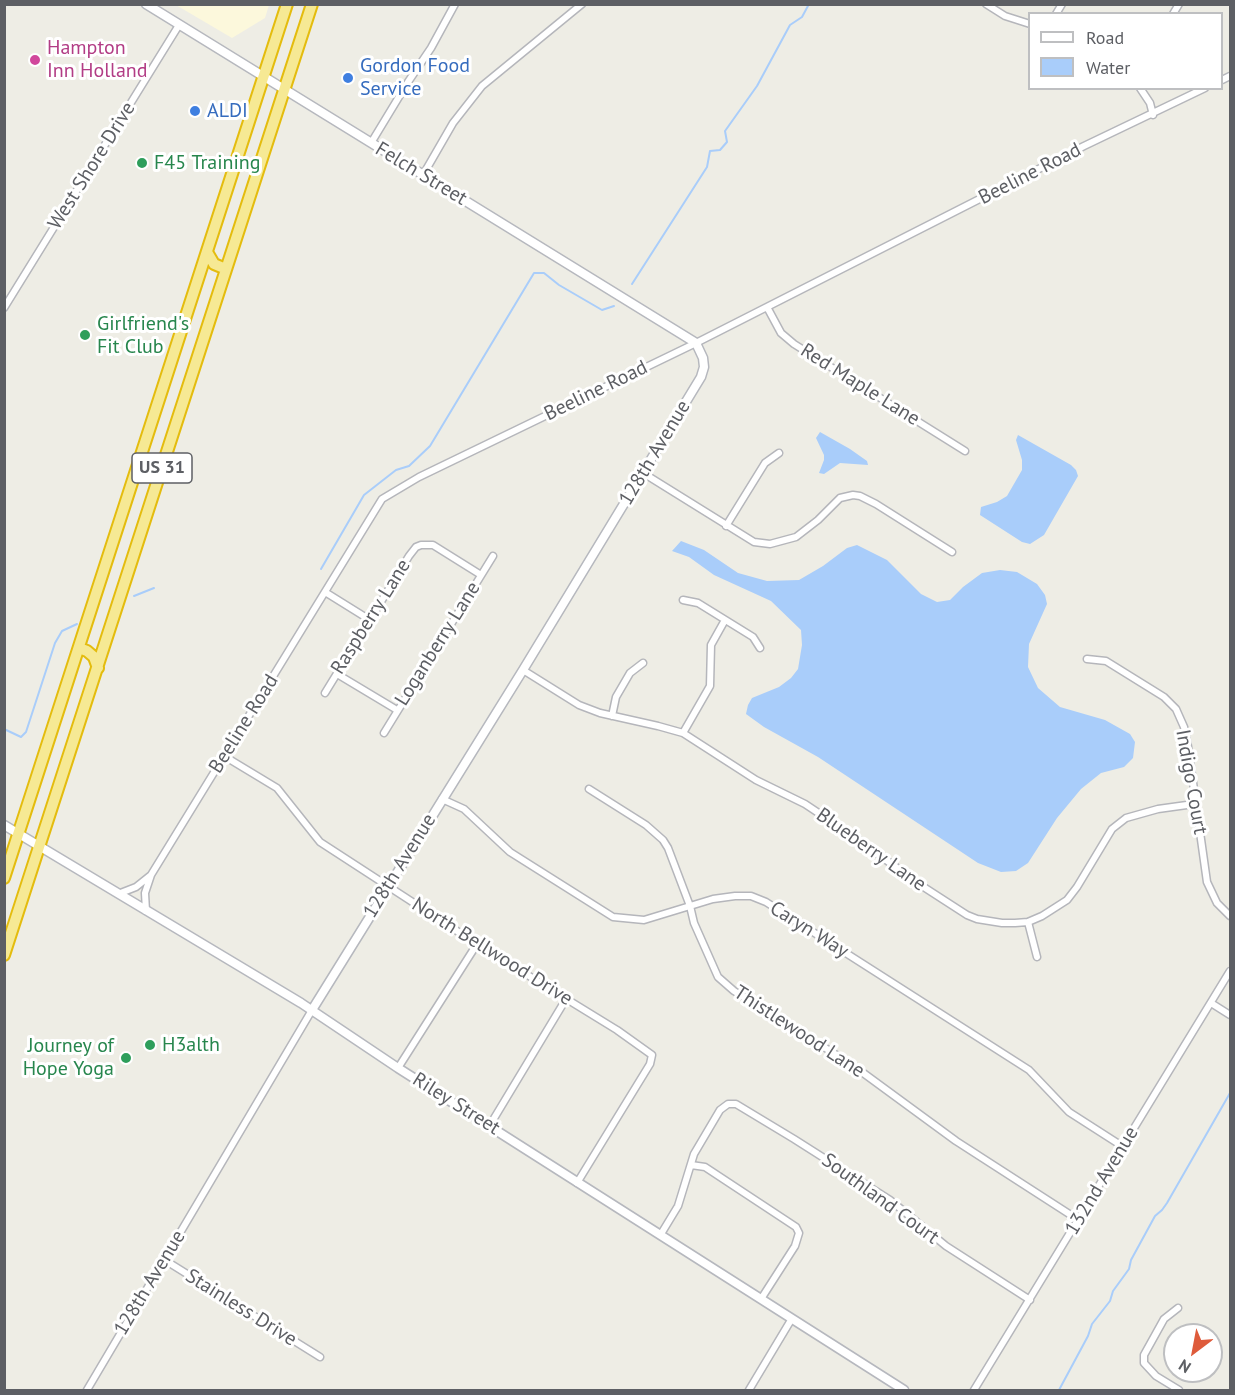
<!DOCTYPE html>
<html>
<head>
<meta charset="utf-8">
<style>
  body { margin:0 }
  #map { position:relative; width:1235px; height:1395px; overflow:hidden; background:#eeede5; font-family:"PT Sans",sans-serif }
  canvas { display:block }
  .frame { position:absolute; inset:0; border:6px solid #5d5f64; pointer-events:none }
  .legend { position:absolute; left:1028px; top:12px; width:195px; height:78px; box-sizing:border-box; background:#fff; border:2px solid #bebfc1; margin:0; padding:8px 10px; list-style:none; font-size:18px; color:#5d5f64 }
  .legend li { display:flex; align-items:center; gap:12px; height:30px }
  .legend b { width:30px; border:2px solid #bebfc1 }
  .north { position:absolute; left:1163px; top:1323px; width:60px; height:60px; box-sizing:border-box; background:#fff; border:2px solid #bebfc1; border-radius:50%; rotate:212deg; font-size:16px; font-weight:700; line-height:24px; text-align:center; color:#5d5f64 }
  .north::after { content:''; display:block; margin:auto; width:21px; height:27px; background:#de5b3b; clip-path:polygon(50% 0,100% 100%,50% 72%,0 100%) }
</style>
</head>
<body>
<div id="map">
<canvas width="1235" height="1395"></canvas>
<div class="frame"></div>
<ul class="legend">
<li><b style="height:8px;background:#fff"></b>Road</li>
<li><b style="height:16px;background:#a9cdfa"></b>Water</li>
</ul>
<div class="north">N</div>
</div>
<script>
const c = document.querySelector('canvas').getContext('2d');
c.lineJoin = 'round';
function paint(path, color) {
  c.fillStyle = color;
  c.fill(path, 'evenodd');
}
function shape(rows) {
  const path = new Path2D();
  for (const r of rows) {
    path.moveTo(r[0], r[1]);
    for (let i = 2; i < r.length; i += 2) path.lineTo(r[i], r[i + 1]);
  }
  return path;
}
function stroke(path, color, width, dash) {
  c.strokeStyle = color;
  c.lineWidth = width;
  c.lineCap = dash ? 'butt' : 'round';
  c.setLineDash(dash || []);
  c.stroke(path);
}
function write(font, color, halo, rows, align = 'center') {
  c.font = font + ' "PT Sans",sans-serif';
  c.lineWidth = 6;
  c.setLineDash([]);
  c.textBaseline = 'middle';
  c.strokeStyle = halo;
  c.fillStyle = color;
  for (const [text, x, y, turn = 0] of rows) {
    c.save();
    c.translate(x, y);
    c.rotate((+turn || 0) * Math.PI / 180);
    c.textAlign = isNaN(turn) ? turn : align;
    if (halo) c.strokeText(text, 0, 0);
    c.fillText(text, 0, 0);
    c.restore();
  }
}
paint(shape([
  [176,5,269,5,265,18,232,38]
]), '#fcf8dc');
paint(shape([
  [820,432,850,449,867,461,868,465,840,463,824,474,819,473,824,460,824,455,816,438],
  [1018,435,1071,465,1076,470,1078,476,1044,535,1030,544,1022,542,980,515,981,507,997,502,1007,496,1022,470,1022,460,1016,440],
  [681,541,704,550,738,573,767,581,799,580,823,566,847,548,857,545,887,560,921,594,937,602,950,600,963,587,982,573,1000,570,1017,572,1037,584,1045,595,1047,604,1029,644,1028,667,1038,688,1060,707,1105,720,1130,734,1135,742,1133,758,1124,767,1101,773,1081,789,1057,818,1028,863,1016,871,1001,872,978,863,818,757,764,727,746,714,748,705,752,698,779,687,791,678,798,669,802,645,801,630,771,601,714,575,689,557,672,551]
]), '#a9cdfa');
stroke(shape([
  [632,284,707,167,710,151,720,150,727,142,725,131,757,86,790,25,802,17,809,4],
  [321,569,364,495,396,470,409,466,430,446,534,273,544,273,559,285,602,310,614,306],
  [134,596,154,588],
  [4,729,21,737,26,732,55,643,62,631,77,624],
  [1059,1390,1088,1336,1092,1324,1110,1301,1113,1291,1129,1269,1131,1260,1155,1216,1162,1210,1167,1203,1230,1093]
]), '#a9cdfa', 2);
const street = shape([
  [986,4,1005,16,1030,24],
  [1056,14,1062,4],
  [1173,14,1179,4],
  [1222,80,1230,76],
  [1140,88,1150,103,1153,115],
  [371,143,408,82,431,48,455,4],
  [423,175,453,123,482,86,582,4],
  [767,307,781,333,794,344,965,451],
  [4,308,179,25],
  [643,473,754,542,770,544,796,537,818,520,840,498,853,495,860,496,876,504,952,552],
  [726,526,765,463,779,453],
  [325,592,370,620],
  [683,600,698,603,753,637,760,648],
  [1087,659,1106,661,1164,697,1176,709,1184,727,1188,747,1207,882,1217,903,1230,916],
  [523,670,579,705,600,713,658,726,683,733,756,780,805,804,856,838,919,884,967,915,977,919,1002,923,1015,923,1028,922,1042,916,1067,900,1077,887,1112,829,1126,818,1158,809,1194,804],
  [337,674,397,710],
  [325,693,409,556,416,547,421,545,433,545,481,575],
  [612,716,616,697,630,673,643,663],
  [384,733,493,556],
  [683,733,710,686,711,645,725,620],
  [224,756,277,788,320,842,477,944,617,1030,652,1055,650,1064,577,1183],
  [589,789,646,825,663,840,668,848,690,906,694,923,718,977,734,991,851,1064,956,1141,1077,1219],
  [442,799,464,809,510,852,613,917,644,920,713,899,735,896,751,896,766,902,1029,1070,1069,1112,1122,1146],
  [151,875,382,499,419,477,696,343,1084,146,1205,88],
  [118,894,136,887,151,875,145,893,146,911],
  [1028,922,1037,957],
  [1211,1003,1230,1015],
  [398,1068,477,944],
  [490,1125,566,999],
  [691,1165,705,1167,796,1227,799,1233,795,1246,761,1299],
  [661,1234,678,1206,694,1154,720,1110,728,1104,736,1104,794,1139,890,1200,946,1246,1030,1300],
  [163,1259,320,1357],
  [1178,1308,1164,1319,1144,1355,1144,1363,1156,1376,1179,1390],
  [87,1390,312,1010],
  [749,1390,791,1320],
  [974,1390,1230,971]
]);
const secondary = shape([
  [146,4,696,343,703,358,704,367,701,377,523,670,312,1010],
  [4,825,301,1003,398,1068,904,1390]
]);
const highway = shape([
  [207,252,214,264,226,269],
  [79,648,87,651,94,657,98,668],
  [4,878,287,4],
  [4,955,312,4]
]);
stroke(street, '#b5b6bb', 9);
stroke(secondary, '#b6b8be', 11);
stroke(highway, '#e4bc0e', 14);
stroke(street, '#fff', 6);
stroke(secondary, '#fff', 8);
stroke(highway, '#f6e994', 10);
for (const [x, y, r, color] of [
  [35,60,6,"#d1479c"],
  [348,78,6,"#3f7fe0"],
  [195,111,6,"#3f7fe0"],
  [142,163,6,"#2e9e5b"],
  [85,335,6,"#2e9e5b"],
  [150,1045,6,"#2e9e5b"],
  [126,1058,6,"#2e9e5b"]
]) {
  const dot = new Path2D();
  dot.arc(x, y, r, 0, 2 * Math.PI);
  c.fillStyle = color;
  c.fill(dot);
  stroke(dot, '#fff', 2);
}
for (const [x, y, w] of [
  [162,468,60]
]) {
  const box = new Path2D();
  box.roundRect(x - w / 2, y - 15, w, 30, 4.5);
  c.fillStyle = '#fff';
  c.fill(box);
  stroke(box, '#5d5f64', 1.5);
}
write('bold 18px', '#5d5f64', null, [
  ["US 31",162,468]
]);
write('20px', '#b23c85', '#fff', [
  ["Hampton",47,48],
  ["Inn Holland",47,71]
], 'left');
write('20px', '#366cbe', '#fff', [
  ["Gordon Food",360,66],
  ["Service",360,89],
  ["ALDI",207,111]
], 'left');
write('20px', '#27864d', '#fff', [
  ["F45 Training",154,163],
  ["Girlfriend's",97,324],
  ["Fit Club",97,347],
  ["H3alth",162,1045],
  ["Journey of",114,1046,"right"],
  ["Hope Yoga",114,1069,"right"]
], 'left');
write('20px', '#5d5f64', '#fff', [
  ["West Shore Drive",92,166,-58],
  ["Felch Street",421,174,31],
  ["Beeline Road",1030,174,-27],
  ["Red Maple Lane",860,385,32],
  ["Beeline Road",596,391,-26],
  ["128th Avenue",655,453,-59],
  ["Raspberry Lane",371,617,-58],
  ["Loganberry Lane",438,644,-58],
  ["Beeline Road",244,724,-58],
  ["Indigo Court",1191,782,80],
  ["Blueberry Lane",871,850,35],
  ["128th Avenue",400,866,-58],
  ["Caryn Way",809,930,32],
  ["North Bellwood Drive",492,952,32],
  ["Thistlewood Lane",799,1032,33],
  ["Riley Street",456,1104,32],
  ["132nd Avenue",1102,1181,-59],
  ["Southland Court",880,1199,36],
  ["128th Avenue",150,1283,-59],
  ["Stainless Drive",241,1308,32]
]);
</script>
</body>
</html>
